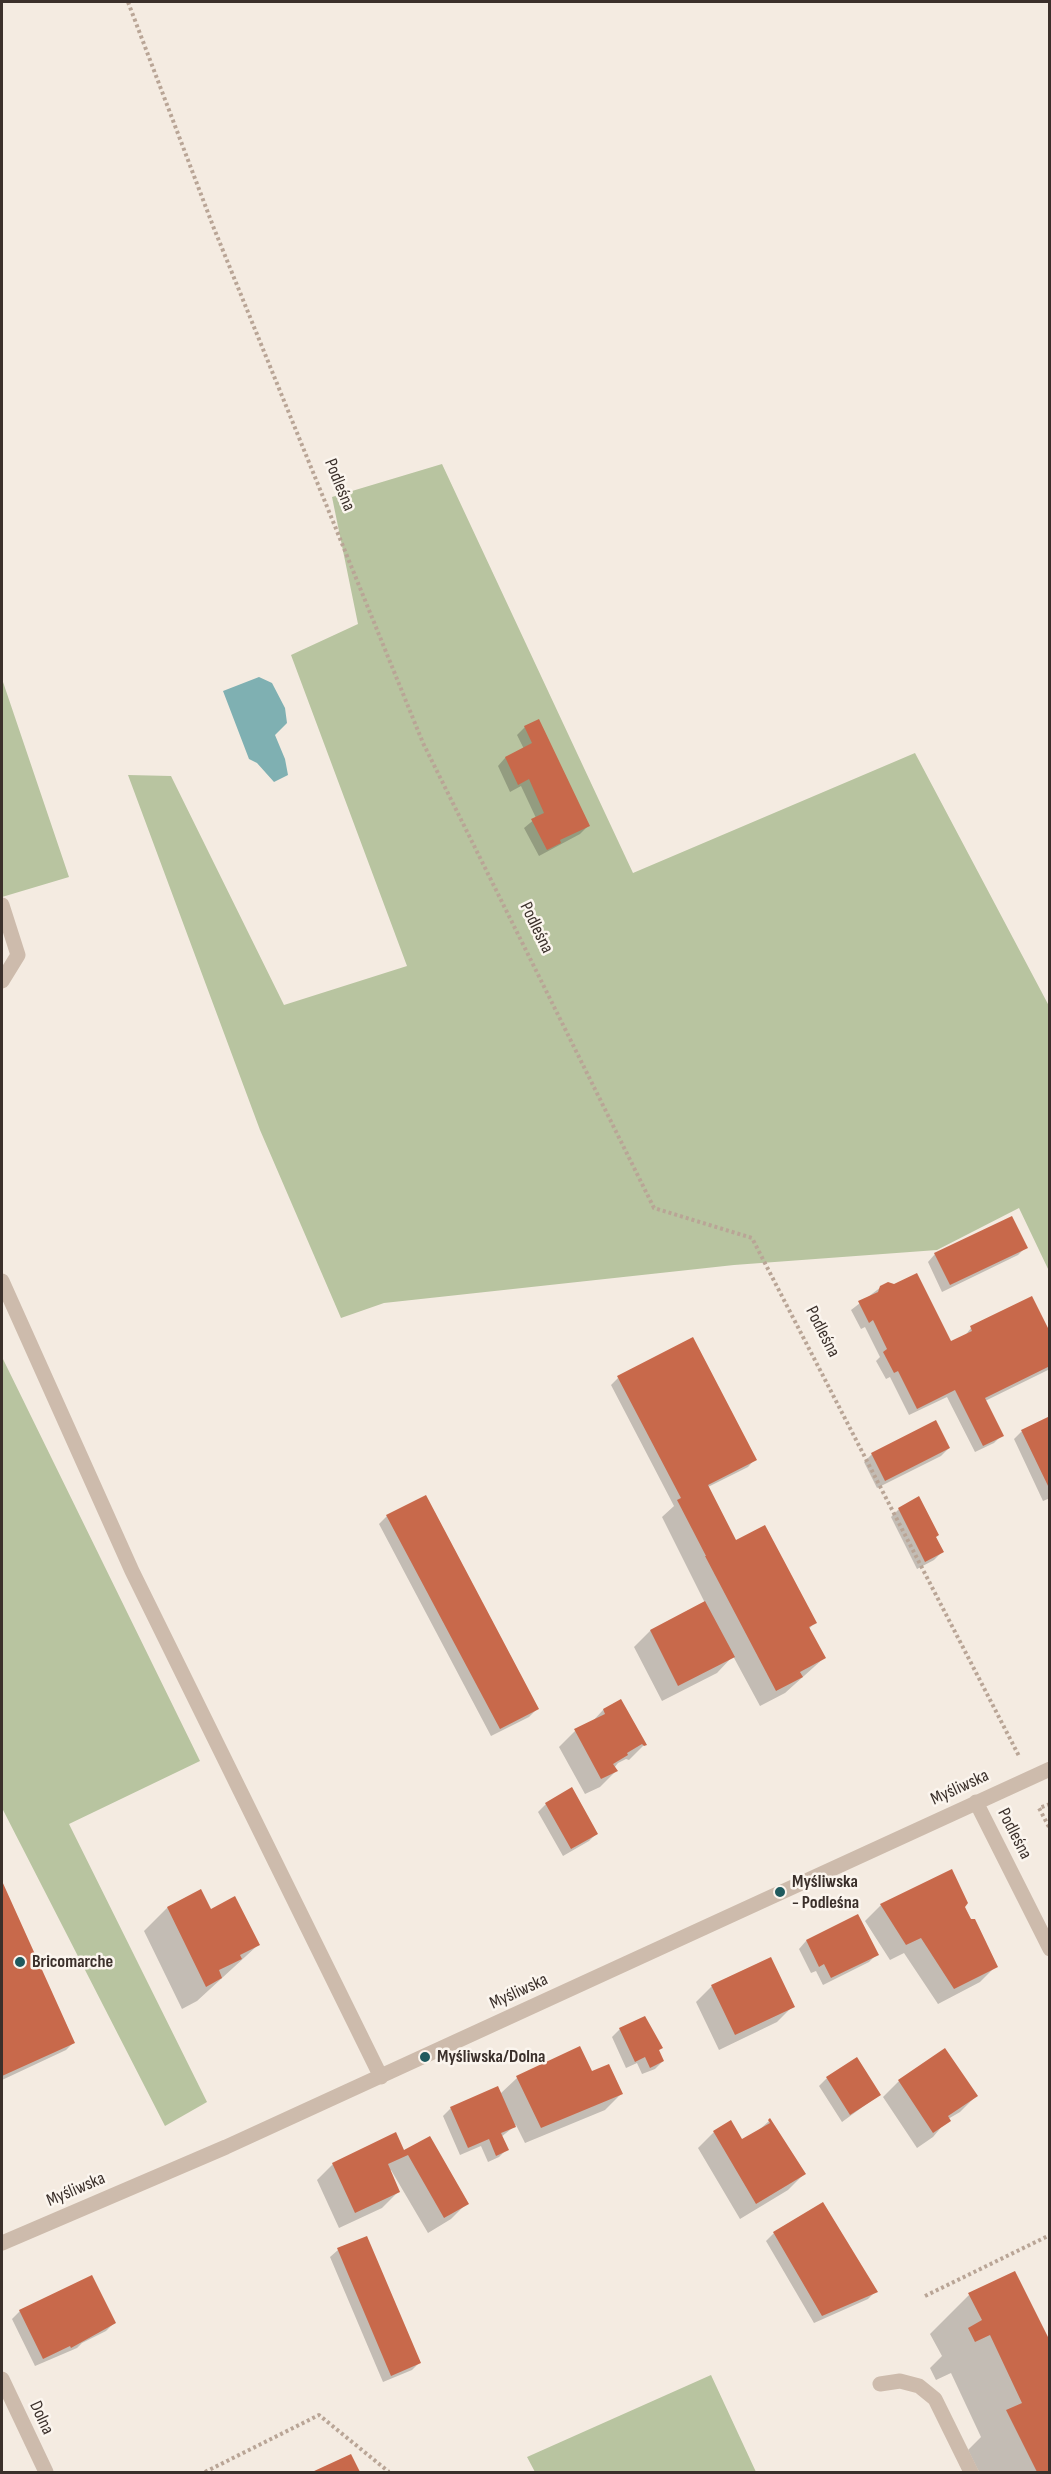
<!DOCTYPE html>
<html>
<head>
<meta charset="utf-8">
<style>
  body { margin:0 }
  #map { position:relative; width:1051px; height:2474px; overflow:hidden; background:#f4ebe1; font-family:"Sofia Sans Condensed",sans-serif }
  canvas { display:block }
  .frame { position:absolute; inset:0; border:3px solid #3b302b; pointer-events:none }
</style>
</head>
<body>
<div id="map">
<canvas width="1051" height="2474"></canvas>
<div class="frame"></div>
</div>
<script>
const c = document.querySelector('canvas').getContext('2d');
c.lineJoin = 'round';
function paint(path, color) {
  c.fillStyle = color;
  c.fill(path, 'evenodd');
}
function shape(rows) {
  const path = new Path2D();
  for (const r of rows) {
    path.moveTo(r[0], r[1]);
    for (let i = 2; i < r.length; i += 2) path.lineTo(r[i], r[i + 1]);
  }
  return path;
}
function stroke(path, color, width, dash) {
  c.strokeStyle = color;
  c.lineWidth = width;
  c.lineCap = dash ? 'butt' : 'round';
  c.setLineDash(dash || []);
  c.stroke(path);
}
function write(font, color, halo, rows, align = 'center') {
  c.font = font + ' "Sofia Sans Condensed",sans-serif';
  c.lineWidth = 5;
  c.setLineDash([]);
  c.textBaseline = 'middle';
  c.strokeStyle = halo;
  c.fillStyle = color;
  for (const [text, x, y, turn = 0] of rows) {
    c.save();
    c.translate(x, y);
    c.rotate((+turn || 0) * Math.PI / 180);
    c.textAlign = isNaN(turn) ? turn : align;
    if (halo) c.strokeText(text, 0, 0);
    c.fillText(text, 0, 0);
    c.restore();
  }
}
paint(shape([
  [442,464,633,873,915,753,1049,1006,1049,1271,1019,1208,937,1250,734,1265,384,1303,341,1318,260,1130,128,775,171,776,284,1005,407,966,291,655,358,624,332,497],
  [2,679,69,877,2,897],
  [2,1357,200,1761,69,1824,207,2102,165,2126,2,1808],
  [711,2375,756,2472,535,2472,527,2457]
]), '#b8c4a0');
paint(shape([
  [259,677,272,683,285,708,287,723,275,735,285,759,288,775,274,782,257,763,249,759,223,691]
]), '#7fb0b2');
paint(shape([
  [525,727,588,826,580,834,539,856,524,828,536,818,521,786,510,792,498,766,505,758,524,749,517,735],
  [1026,1247,1018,1255,942,1292,928,1262,935,1254],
  [881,1287,950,1343,964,1337,971,1328,1031,1298,1050,1336,1050,1369,985,1401,1002,1435,994,1443,975,1452,947,1397,909,1415,890,1377,886,1379,876,1361,880,1357,865,1327,861,1329,851,1310],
  [618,1378,755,1459,748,1467,708,1487,736,1542,815,1622,809,1629,824,1658,785,1693,760,1706,733,1656,717,1673,662,1701,634,1647,650,1631,705,1603,662,1517,674,1506,611,1385],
  [1050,1418,1050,1498,1043,1501,1014,1439,1021,1432],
  [949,1448,941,1456,877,1488,864,1462,872,1454],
  [899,1509,935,1537,942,1552,934,1560,917,1569,891,1517],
  [387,1516,537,1709,529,1717,491,1736,379,1524],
  [620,1701,645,1744,629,1760,626,1759,618,1763,614,1768,616,1771,600,1787,585,1794,559,1747,575,1731,591,1723,603,1710],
  [546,1804,597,1833,589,1841,563,1856,538,1812],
  [2,1885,73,2043,66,2050,2,2080],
  [881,1905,964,1907,996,1966,980,1982,938,2004,904,1953,890,1960,865,1921],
  [167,1908,211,1911,258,1945,197,2001,182,2009,144,1931],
  [857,1916,877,1954,869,1962,823,1985,816,1971,811,1973,799,1949,806,1941],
  [712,1986,793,2006,777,2022,719,2050,696,2002],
  [620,2029,661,2048,658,2051,663,2061,655,2069,642,2074,637,2063,626,2068,612,2037],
  [591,2073,621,2094,605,2110,525,2143,516,2125,501,2137,507,2149,499,2157,488,2162,481,2146,460,2155,443,2116,451,2108,500,2094,517,2078],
  [827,2078,879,2095,842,2122,819,2086],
  [899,2081,976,2096,960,2112,948,2119,933,2137,917,2148,883,2097],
  [769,2121,804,2174,788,2190,740,2219,698,2148,714,2132,741,2141,758,2131],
  [430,2138,467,2203,451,2219,428,2233,391,2170,389,2171,398,2192,382,2208,339,2228,317,2180,333,2164,403,2152],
  [774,2233,876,2291,868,2299,814,2323,766,2241],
  [338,2250,420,2362,412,2370,383,2382,330,2257],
  [969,2295,1050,2344,1050,2472,979,2472,968,2450,981,2437,951,2373,936,2380,930,2368,942,2356,930,2334],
  [20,2311,114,2323,106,2331,82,2343,77,2348,35,2366,12,2319],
  [350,2456,359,2472,316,2472]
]), '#0003');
paint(shape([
  [539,719,590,826,560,840,561,843,547,850,531,819,544,813,529,779,518,785,505,757,532,743,524,726],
  [1012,1216,1028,1248,950,1285,934,1253],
  [917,1273,951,1341,972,1331,970,1326,1032,1296,1050,1332,1050,1366,985,1398,1004,1436,983,1446,955,1390,917,1409,898,1371,894,1373,883,1352,887,1349,873,1320,869,1323,858,1301,878,1292,880,1286,888,1282,894,1284],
  [693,1337,757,1460,708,1485,736,1540,765,1525,817,1623,809,1627,826,1658,800,1672,803,1677,776,1691,705,1556,706,1556,677,1500,681,1498,617,1376],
  [1050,1416,1050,1490,1021,1430],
  [936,1420,950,1448,885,1481,871,1453],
  [426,1495,539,1709,500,1729,386,1515],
  [919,1496,939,1535,936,1537,944,1552,925,1562,898,1508],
  [705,1601,735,1657,678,1686,650,1630],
  [621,1699,647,1745,644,1746,642,1744,627,1753,628,1755,613,1764,618,1771,601,1779,574,1729,605,1714,603,1709],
  [572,1787,598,1834,571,1849,545,1803],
  [952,1869,968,1903,965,1907,971,1919,975,1919,998,1967,954,1989,921,1938,906,1945,880,1904],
  [2,1881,75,2043,2,2076],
  [201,1889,211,1909,235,1896,260,1945,240,1955,242,1959,219,1970,222,1978,206,1987,167,1907],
  [858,1914,879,1955,831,1978,824,1964,819,1967,806,1940],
  [771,1957,795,2007,735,2035,711,1985],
  [645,2016,663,2048,659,2050,664,2061,650,2068,645,2057,635,2062,619,2028],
  [580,2046,592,2071,609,2064,623,2094,541,2128,516,2076],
  [945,2048,978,2096,948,2116,951,2121,933,2133,898,2080],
  [857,2057,881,2095,850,2115,826,2077],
  [498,2086,516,2127,501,2133,509,2150,496,2156,489,2139,468,2148,450,2107],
  [770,2118,806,2174,756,2204,713,2131,731,2120,742,2139,770,2123,768,2120],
  [396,2132,404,2150,430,2136,469,2204,444,2218,408,2155,388,2164,400,2192,355,2213,332,2163],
  [823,2202,878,2292,822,2316,773,2232],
  [367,2236,421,2363,391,2376,337,2248],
  [1015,2271,1050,2341,1050,2472,1037,2472,1006,2410,1022,2403,990,2335,975,2342,968,2328,982,2320,968,2293],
  [92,2275,116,2323,71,2348,70,2346,43,2359,19,2310],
  [351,2454,360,2472,312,2472]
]), '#c8694b');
stroke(shape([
  [128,2,213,226,423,743,654,1208,752,1238,1019,1756],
  [1050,1804,1039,1808,1050,1829],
  [925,2296,1050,2235],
  [205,2472,319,2415,389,2472]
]), '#b9a596', 4, [3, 3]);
stroke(shape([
  [2,905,18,955,2,981],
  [2,1281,132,1571,381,2077],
  [976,1802,1050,1949],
  [2,2243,226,2147,1050,1769],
  [2,2379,46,2472],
  [880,2384,900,2381,919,2386,935,2399,971,2472]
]), '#cdbbac', 15);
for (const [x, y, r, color] of [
  [780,1892,6,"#1f5a5e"],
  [20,1962,6,"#1f5a5e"],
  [425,2057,6,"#1f5a5e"]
]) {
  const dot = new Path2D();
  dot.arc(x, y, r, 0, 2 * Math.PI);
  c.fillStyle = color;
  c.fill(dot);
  stroke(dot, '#fbf5ee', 2);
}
write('18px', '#3b302b', '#fbf5ee', [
  ["Podleśna",339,485,68],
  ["Podleśna",536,928,64],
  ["Podleśna",822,1332,63],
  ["Myśliwska",960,1788,-25],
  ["Podleśna",1014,1834,63],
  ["Myśliwska",519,1992,-25],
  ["Myśliwska",76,2190,-23],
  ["Dolna",41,2418,65]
]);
write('bold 18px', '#3b302b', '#fbf5ee', [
  ["Myśliwska",792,1882],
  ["- Podleśna",792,1903],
  ["Bricomarche",32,1962],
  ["Myśliwska/Dolna",437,2057]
], 'left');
</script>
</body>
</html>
